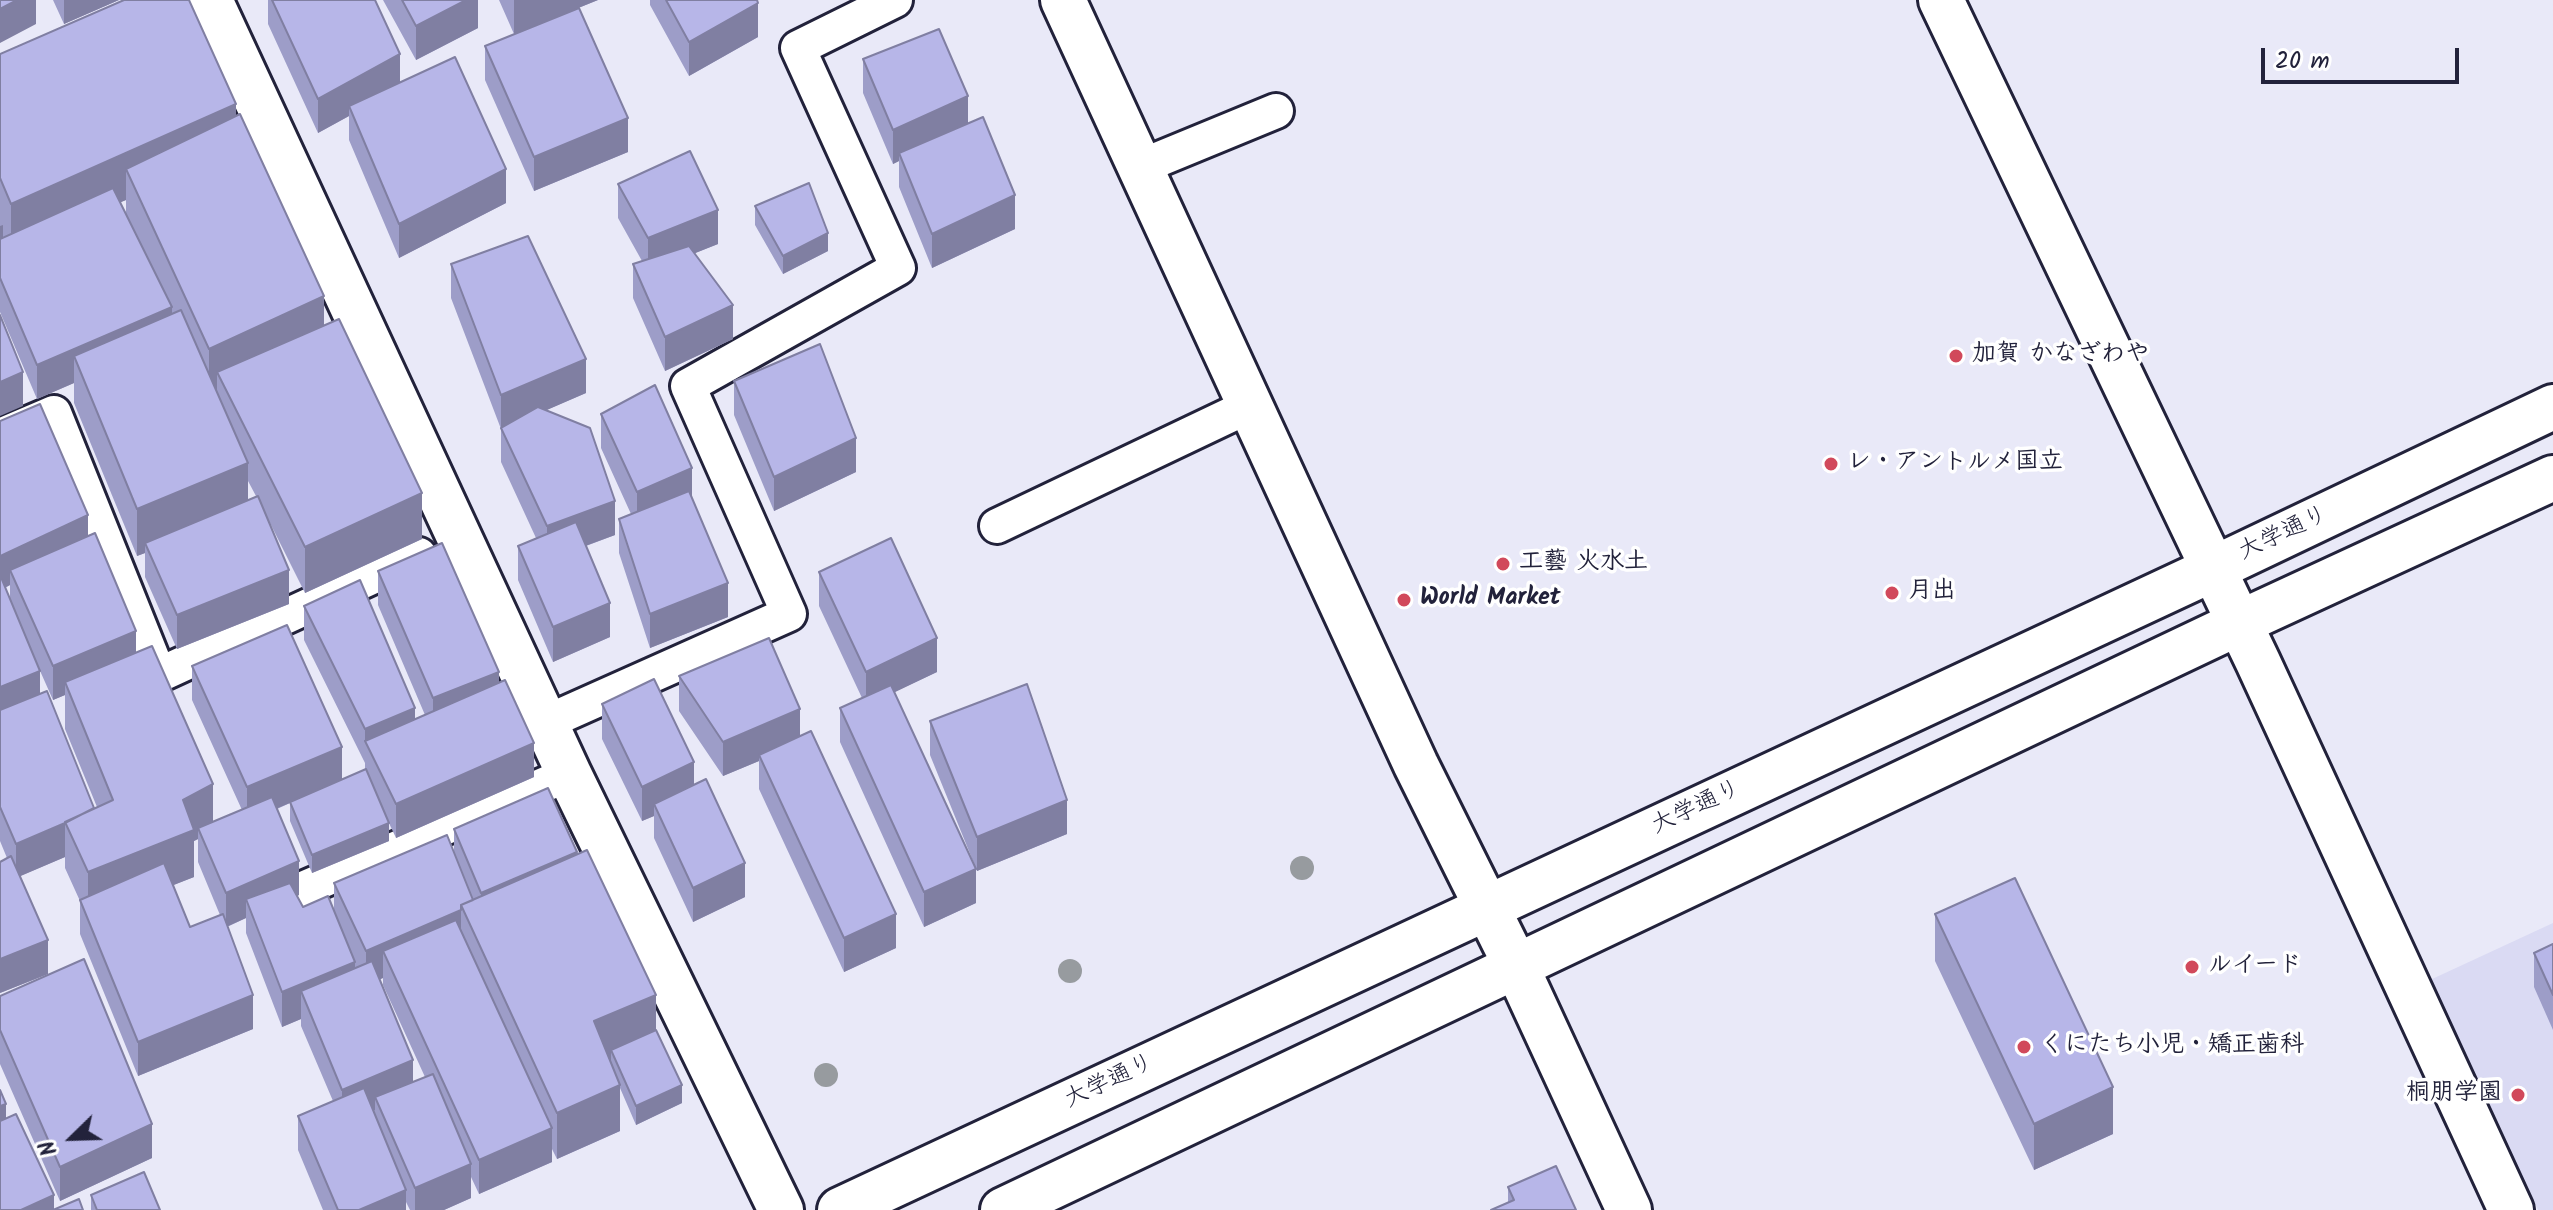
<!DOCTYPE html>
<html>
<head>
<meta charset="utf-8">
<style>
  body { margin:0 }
  #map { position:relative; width:2553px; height:1210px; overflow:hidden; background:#e9e9f8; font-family:Kalam,sans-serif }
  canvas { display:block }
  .north { position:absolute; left:32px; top:1098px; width:80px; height:80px; -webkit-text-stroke:6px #fff; paint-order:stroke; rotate:247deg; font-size:22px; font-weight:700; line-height:32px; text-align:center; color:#22223b }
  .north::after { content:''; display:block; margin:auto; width:28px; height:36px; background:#22223b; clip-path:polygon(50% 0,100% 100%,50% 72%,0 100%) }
  .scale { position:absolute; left:2261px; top:48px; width:198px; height:36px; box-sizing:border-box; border:4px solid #22223b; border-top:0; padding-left:10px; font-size:24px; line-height:28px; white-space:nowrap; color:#22223b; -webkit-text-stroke:6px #fff; paint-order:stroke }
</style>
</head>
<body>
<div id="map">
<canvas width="2553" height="1210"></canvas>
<div class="north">N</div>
<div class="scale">20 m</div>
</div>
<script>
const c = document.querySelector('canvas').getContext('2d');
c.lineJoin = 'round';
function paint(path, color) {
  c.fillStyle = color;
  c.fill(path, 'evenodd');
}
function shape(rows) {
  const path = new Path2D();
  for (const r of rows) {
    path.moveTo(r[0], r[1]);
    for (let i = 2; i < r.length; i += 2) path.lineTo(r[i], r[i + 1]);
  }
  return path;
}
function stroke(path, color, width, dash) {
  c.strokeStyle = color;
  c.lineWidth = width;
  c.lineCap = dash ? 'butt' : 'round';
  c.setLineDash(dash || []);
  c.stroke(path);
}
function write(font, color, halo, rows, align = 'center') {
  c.font = font + ' Kalam,"Klee One",sans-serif';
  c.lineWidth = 7;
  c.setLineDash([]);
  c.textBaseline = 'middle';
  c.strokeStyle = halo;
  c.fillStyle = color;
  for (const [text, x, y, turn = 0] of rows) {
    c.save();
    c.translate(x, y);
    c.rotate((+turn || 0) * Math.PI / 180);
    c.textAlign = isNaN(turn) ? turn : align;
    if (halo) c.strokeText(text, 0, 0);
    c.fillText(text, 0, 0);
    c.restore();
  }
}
paint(shape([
  [2553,923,2553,1210,2538,1210,2430,980]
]), '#dadaf3');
const service = shape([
  [1140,167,1276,111],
  [0,436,54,413,159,675,419,555],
  [997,526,1249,406],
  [547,722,789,614,688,386,898,268,798,48,895,0],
  [298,891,569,774]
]);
const minor = shape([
  [210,0,569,774,781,1210],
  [1063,0,1416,765,1517,968,1629,1210]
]);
const tertiary = shape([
  [1941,0,2258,662,2511,1210]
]);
const secondary = shape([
  [840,1210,2213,569,2553,407],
  [1003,1210,2239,623,2553,478]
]);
stroke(service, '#22223b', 40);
stroke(minor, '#22223b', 50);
stroke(tertiary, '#22223b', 50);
stroke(secondary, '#22223b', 50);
stroke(service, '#fff', 34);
stroke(minor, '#fff', 44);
stroke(tertiary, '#fff', 44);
stroke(secondary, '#fff', 44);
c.fillStyle = '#979b9f';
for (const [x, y] of [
  [1302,868],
  [1070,971],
  [826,1075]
]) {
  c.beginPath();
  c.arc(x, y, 12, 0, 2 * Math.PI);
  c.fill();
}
paint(shape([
  [53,0,119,0,64,24],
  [268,0,375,0,400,82,506,203,399,258,349,140,349,116,318,133,268,24],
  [383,0,478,0,478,28,416,60],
  [499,0,598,0,514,34],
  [650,0,757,0,758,37,689,76,650,5],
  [485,46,628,152,534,191,485,80],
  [0,54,236,116,324,325,422,539,305,593,270,523,289,604,177,649,145,577,145,553,137,556,74,403,74,383,37,399,0,312],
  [126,200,126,213,120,202],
  [248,481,256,496,248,500],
  [863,59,968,123,1015,229,932,268,899,187,899,161,893,164,863,93],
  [618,184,718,244,695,253,733,339,665,371,633,298,633,264,642,261,618,218],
  [755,206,828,251,783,274,755,225],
  [451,264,586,393,546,410,615,535,586,546,610,637,553,662,518,580,518,546,536,538,501,462,501,429,451,298],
  [734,381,856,472,774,511,734,415],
  [601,414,692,499,728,617,650,648,619,553,619,519,631,514,601,448],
  [0,421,88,536,136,653,213,822,242,810,192,700,192,666,342,780,365,769,365,763,304,640,304,606,415,719,425,715,378,605,378,571,499,682,534,777,396,838,389,823,389,841,312,873,290,821,290,803,277,809,299,895,297,896,303,907,334,912,334,883,454,852,454,829,577,855,656,1030,682,1103,636,1125,620,1088,620,1131,557,1159,552,1149,552,1162,479,1194,471,1177,471,1198,444,1210,410,1210,406,1202,406,1210,323,1210,298,1150,298,1116,333,1101,301,1026,301,1019,282,1027,246,933,246,918,227,927,253,1029,138,1076,80,934,80,901,65,868,65,857,20,876,48,974,0,993,0,862,7,858,0,841],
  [10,585,10,599,5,588],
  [37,664,53,700,65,695,65,729,97,807,94,808,40,694],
  [198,839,198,862,220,915,190,927,173,885,194,877,194,841],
  [383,978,383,985,425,1077,413,1082,380,979],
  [819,572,937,672,894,692,975,866,930,755,930,721,1067,834,977,871,976,869,976,903,924,927,840,742,840,708,862,698,819,606],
  [679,676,800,736,896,948,844,972,759,789,759,761,723,776,679,711],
  [602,704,694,784,745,897,693,922,654,838,654,816,642,821,602,739],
  [1935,914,2113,1134,2034,1170,1935,961],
  [2553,944,2553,1030,2534,987,2534,953],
  [0,996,152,1158,60,1201,0,1064],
  [1508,1187,1576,1210,1508,1202],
  [91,1195,160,1210,91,1210]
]), '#9d9dc8');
paint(shape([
  [17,0,36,0,36,24,0,43,0,9],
  [64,0,119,0,64,24],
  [466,0,478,0,478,28,416,60,416,26],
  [514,0,598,0,514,34],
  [758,3,758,37,689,76,689,42],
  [400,54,400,88,349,106,349,116,318,133,318,99],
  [968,96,968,130,899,153,899,161,893,164,893,130],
  [236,104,236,151,126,169,126,200,11,250,11,204],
  [628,118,628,152,534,191,534,157],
  [506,169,506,203,399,258,399,224],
  [1015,195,1015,229,932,268,932,234],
  [718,210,718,244,648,272,648,238],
  [3,225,3,259,0,260,0,226],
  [828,233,828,251,783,274,783,256],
  [324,296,324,342,217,372,217,393,209,396,209,349],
  [733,305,733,339,665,371,665,337],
  [172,307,172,341,74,356,74,383,37,399,37,365],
  [586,359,586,393,501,430,501,395],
  [23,372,23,406,0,416,0,382],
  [856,438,856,472,774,511,774,477],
  [248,463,248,510,145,543,145,553,137,556,137,509],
  [692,468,692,502,637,526,637,492],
  [422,493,422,539,305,593,305,547],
  [615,501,615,535,547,560,547,526],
  [88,515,88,549,10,570,10,585,0,590,0,556],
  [289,570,289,604,177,649,177,615],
  [728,583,728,617,650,648,650,614],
  [610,603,610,637,553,662,553,627],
  [136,631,136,665,65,682,65,695,53,700,53,666],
  [937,638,937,672,866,706,866,672],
  [40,671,40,706,0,722,0,687],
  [499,672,499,707,433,732,433,698],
  [415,708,415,742,365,741,365,763,365,729],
  [800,709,800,743,759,755,759,761,723,776,723,742],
  [534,743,534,777,396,838,396,804],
  [342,747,342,781,247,821,247,787],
  [694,762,694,796,654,804,654,816,642,821,642,787],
  [213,784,213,831,198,828,198,839,194,841,194,877,88,919,88,872,183,800],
  [1067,800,1067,834,977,871,977,837],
  [65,823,65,857,16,878,16,844],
  [389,823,389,841,312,873,312,855],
  [577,852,577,886,481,927,481,893],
  [299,861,299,895,252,916,246,899,246,918,226,927,226,893],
  [745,863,745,897,693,922,693,888],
  [976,869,976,903,924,927,924,892],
  [461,910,461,944,383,951,383,978,366,985,366,951],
  [896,914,896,948,844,972,844,938],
  [48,940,48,974,0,993,0,959],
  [355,962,355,996,301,991,301,1019,282,1027,282,992],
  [253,995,253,1029,138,1076,138,1042],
  [656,995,656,1042,611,1050,611,1060,594,1068,594,1021],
  [413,1060,413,1094,375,1097,375,1110,342,1124,342,1090],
  [620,1085,620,1131,557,1159,557,1113],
  [682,1085,682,1103,636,1125,636,1106],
  [2113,1087,2113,1134,2034,1170,2034,1124],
  [6,1104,6,1138,0,1141,0,1106],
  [152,1124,152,1158,60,1201,60,1167],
  [552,1128,552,1162,479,1194,479,1160],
  [471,1164,471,1198,444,1210,415,1210,415,1188],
  [406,1190,406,1210,359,1210],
  [54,1195,54,1210,21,1210]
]), '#807fa2');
const building = shape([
  [0,0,17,0,0,9,0,0],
  [124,0,189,0,236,104,11,204,0,178,0,54,124,0],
  [272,0,375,0,400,54,318,99,272,0],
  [402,0,466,0,416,26,402,0],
  [666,0,757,0,758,3,689,42,666,0],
  [579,8,628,118,534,157,485,46,579,8],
  [939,29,968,96,893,130,863,59,939,29],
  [455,57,506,169,399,224,349,106,455,57],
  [240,114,324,296,209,349,126,169,240,114],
  [983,117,1015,195,932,234,899,153,983,117],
  [690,151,718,210,648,238,618,184,690,151],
  [809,183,828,233,783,256,755,206,809,183],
  [113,188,172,307,37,365,0,278,0,239,113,188],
  [528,236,586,359,501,395,451,264,528,236],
  [689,246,733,305,665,337,633,264,689,246],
  [181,310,248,463,137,509,74,356,181,310],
  [0,315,23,372,0,382,0,315],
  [339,319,422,493,305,547,217,372,339,319],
  [820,344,856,438,774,477,734,381,820,344],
  [655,385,692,468,637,492,601,414,655,385],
  [40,404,88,515,0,556,0,421,40,404],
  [538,407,590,428,615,501,547,526,501,428,538,407],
  [689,491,728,583,650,614,619,519,689,491],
  [258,496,289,570,177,615,145,543,258,496],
  [576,522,610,603,553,627,518,546,576,522],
  [95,533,136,631,53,666,10,570,95,533],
  [891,538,937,638,866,672,819,572,891,538],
  [442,543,499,672,433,698,378,571,442,543],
  [0,575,40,671,0,687,0,575],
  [360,580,415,708,365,729,304,606,360,580],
  [287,625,342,747,247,787,192,666,287,625],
  [769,638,800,709,723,742,679,676,769,638],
  [152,646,213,784,183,800,194,830,88,872,65,822,113,800,65,682,152,646],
  [654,679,694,762,642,787,602,704,654,679],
  [505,680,534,743,396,804,365,741,505,680],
  [1027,684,1067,800,977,837,930,721,1027,684],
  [891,685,976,869,924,892,840,708,891,685],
  [47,691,94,808,65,823,16,844,0,807,0,710,47,691],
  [811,731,896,914,844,938,759,755,811,731],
  [366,769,389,823,312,855,290,802,366,769],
  [706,779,745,863,693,888,654,804,706,779],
  [548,788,577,852,481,893,454,829,548,788],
  [272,797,299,861,226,893,198,828,272,797],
  [447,835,473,900,461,905,461,910,366,951,334,883,447,835],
  [587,850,656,995,594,1021,620,1085,557,1113,461,905,587,850],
  [11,856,48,940,0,959,0,862,11,856],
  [164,863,190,927,223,914,253,995,138,1042,80,900,164,863],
  [2015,878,2113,1087,2034,1124,1935,914,2015,878],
  [290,883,303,907,328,896,355,962,282,992,246,899,290,883],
  [456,920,552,1128,479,1160,383,951,456,920],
  [2553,944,2553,995,2534,953,2553,944],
  [84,959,152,1124,60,1167,0,1030,0,996,84,959],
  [372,961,413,1060,342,1090,301,991,372,961],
  [656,1030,682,1085,636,1106,611,1050,656,1030],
  [433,1074,471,1164,415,1188,375,1097,433,1074],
  [364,1088,406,1190,359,1210,338,1210,298,1116,364,1088],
  [0,1090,6,1104,0,1106,0,1090],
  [16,1114,54,1195,21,1210,0,1210,0,1121,16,1114],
  [1556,1166,1576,1210,1491,1210,1514,1200,1508,1187,1556,1166],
  [144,1172,160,1210,97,1210,91,1195,144,1172],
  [79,1199,83,1210,53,1210,79,1199]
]);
paint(building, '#b7b6e8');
stroke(building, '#807fa2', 2);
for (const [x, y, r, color] of [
  [1956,356,8,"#d1495b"],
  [1831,464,8,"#d1495b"],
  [1503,564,8,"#d1495b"],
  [1892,593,8,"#d1495b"],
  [1404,600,8,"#d1495b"],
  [2192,967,8,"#d1495b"],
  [2024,1047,8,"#d1495b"],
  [2518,1095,8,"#d1495b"]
]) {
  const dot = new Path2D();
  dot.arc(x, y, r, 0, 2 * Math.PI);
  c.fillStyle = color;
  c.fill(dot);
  stroke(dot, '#fff', 3);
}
write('bold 24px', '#22223b', '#fff', [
  ["加賀 かなざわや",1972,356],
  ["レ・アントルメ国立",1847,464],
  ["工藝 火水土",1519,564],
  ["月出",1908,593],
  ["World Market",1420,600],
  ["ルイード",2208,967],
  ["くにたち小児・矯正歯科",2040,1047],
  ["桐朋学園",2502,1095,"right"]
], 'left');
write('24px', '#22223b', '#fff', [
  ["大学通り",2284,535,-25],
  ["大学通り",1697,809,-25],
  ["大学通り",1110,1083,-25]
]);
</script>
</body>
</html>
